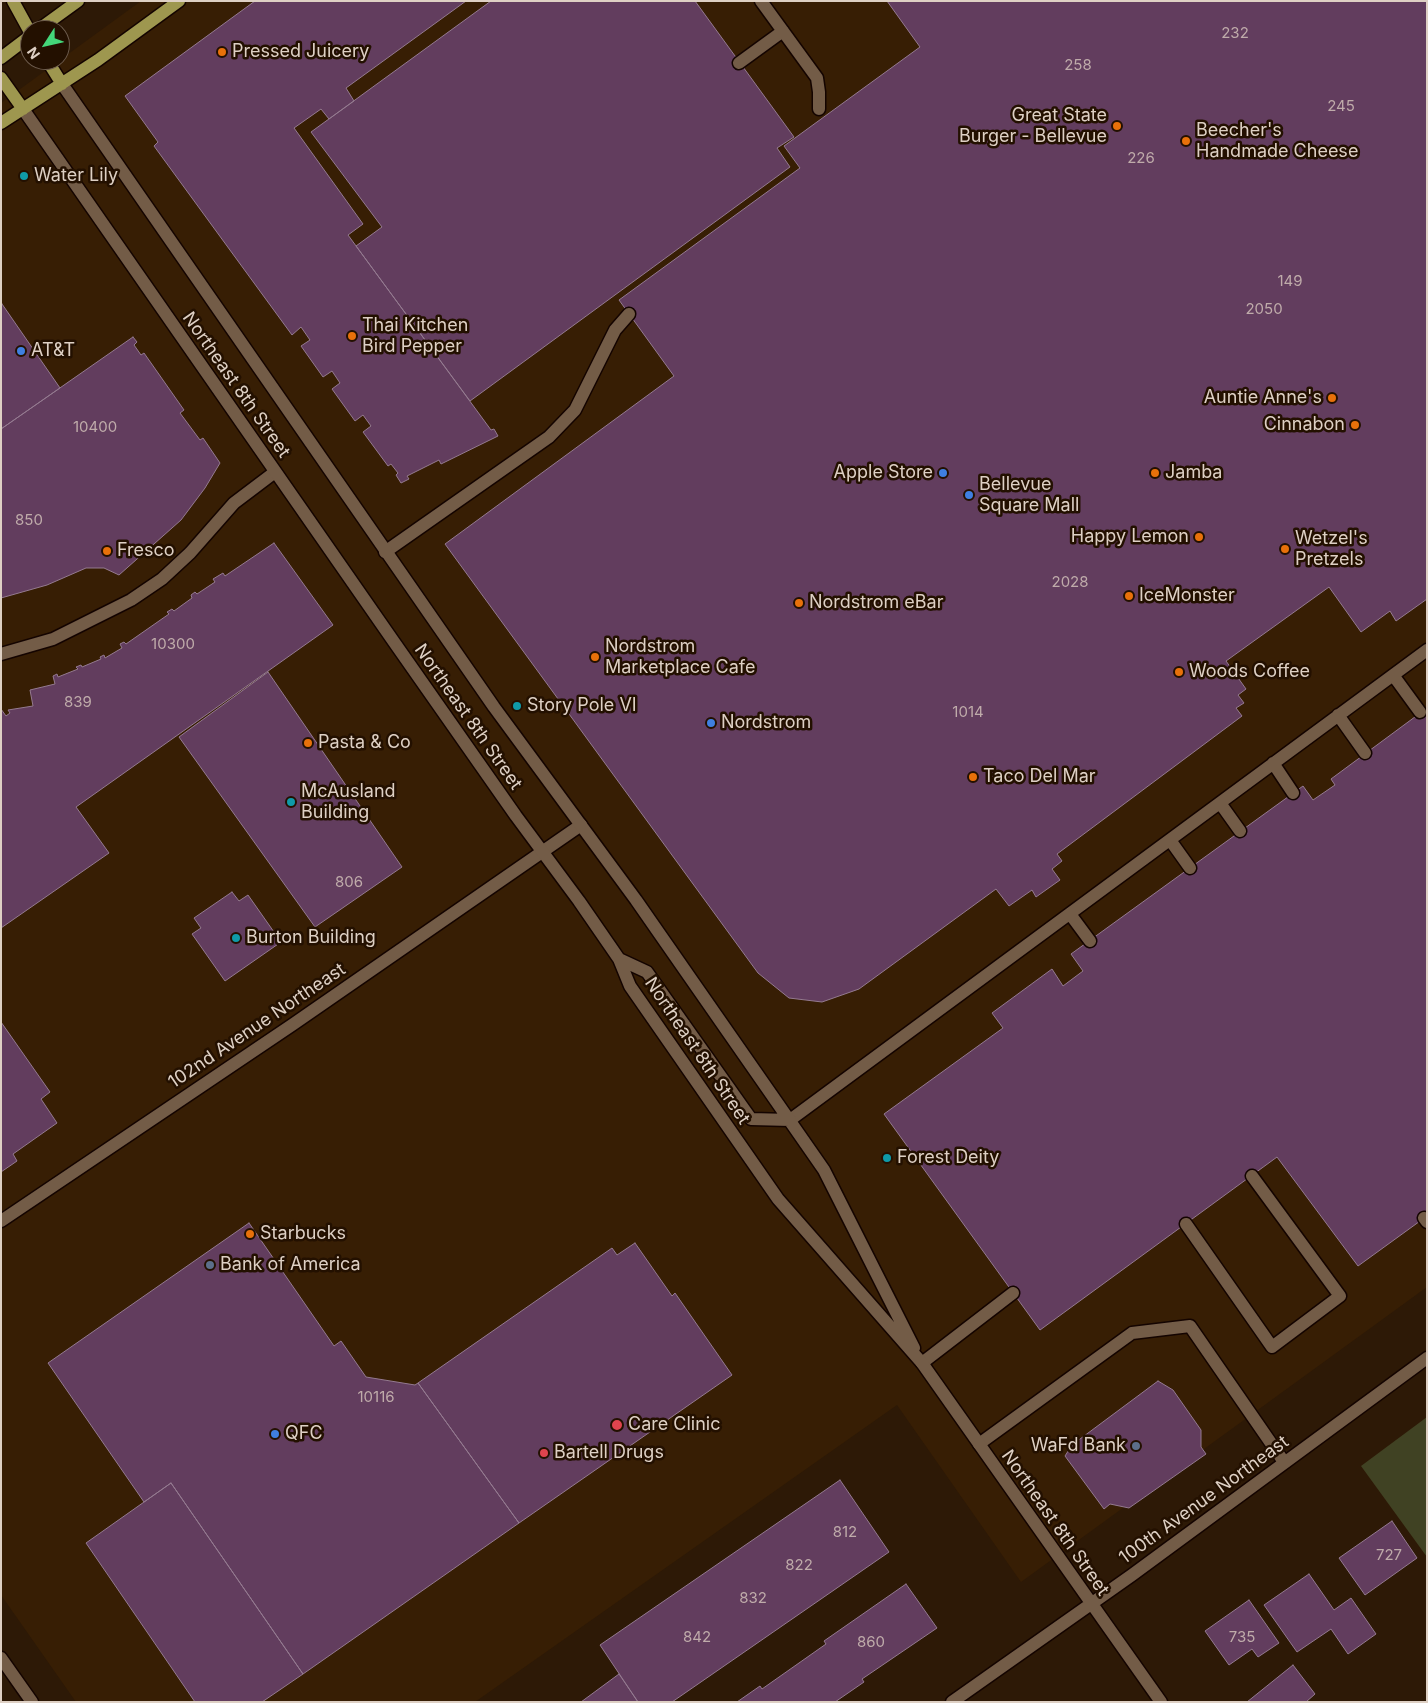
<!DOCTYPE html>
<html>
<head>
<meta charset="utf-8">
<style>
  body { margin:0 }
  #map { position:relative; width:1428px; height:1703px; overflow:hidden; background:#2d1906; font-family:Inter,sans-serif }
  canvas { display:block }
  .frame { position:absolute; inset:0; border:2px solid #ded0c4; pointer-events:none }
  .north { position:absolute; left:20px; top:20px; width:50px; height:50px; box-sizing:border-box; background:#231000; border:1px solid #6e5d4e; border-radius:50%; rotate:235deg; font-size:14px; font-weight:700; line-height:20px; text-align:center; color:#ded0c4 }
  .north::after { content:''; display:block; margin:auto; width:18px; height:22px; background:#44d77a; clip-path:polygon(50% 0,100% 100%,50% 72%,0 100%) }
</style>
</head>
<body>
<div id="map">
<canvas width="1428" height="1703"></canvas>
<div class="frame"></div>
<div class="north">N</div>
</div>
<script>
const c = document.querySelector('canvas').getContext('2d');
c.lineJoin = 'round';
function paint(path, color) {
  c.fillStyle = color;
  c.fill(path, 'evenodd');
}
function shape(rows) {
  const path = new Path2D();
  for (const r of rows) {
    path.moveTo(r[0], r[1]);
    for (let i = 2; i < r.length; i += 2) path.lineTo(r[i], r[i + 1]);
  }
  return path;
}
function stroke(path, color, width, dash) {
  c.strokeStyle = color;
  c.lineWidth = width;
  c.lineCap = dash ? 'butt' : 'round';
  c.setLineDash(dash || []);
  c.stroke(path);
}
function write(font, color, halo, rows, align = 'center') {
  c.font = font + ' Inter,sans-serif';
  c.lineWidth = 5;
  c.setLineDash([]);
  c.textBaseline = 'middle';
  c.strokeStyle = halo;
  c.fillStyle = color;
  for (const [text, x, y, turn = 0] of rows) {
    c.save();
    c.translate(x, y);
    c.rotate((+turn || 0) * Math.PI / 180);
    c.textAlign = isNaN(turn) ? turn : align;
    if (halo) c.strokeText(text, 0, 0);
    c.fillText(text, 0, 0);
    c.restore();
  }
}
paint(shape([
  [141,1,1427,1,1427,1287,1021,1582,897,1405,475,1702,76,1702,1,1595,1,103]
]), '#371e04');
paint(shape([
  [1427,1417,1427,1557,1361,1466]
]), '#404223');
const building = shape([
  [255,1,466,1,346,88,354,101,329,119,321,109,294,128,363,224,348,235,491,430,494,429,498,436,441,464,439,460,407,476,409,479,401,483,396,475,398,473,391,464,388,466,363,432,371,426,363,415,355,421,332,389,340,383,332,371,323,377,301,346,310,340,301,327,292,335,154,146,158,142,125,96,255,1],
  [491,1,695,1,794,137,777,148,790,167,470,401,356,246,382,227,311,132,491,1],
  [887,1,1427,1,1427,599,1396,621,1390,611,1361,632,1329,587,1226,661,1246,689,1238,695,1244,703,1236,708,1242,716,1057,854,1062,861,1052,869,1060,880,1036,897,1032,890,1009,906,996,889,859,989,822,1002,789,998,758,973,445,544,674,376,619,300,800,168,784,146,920,47,887,1],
  [2,304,60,388,1,429,1,305,2,304],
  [133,337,137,342,134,345,141,355,144,353,184,410,180,413,200,440,203,438,220,463,205,488,181,520,119,575,104,568,86,568,47,585,1,598,1,429,133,337],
  [274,543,333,625,76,807,109,853,1,928,1,709,6,716,10,713,8,710,33,706,30,690,55,684,53,676,57,674,58,677,78,669,76,667,81,665,82,667,101,659,100,657,104,655,105,658,122,648,120,644,124,642,126,644,169,614,167,612,172,609,174,611,192,598,191,595,195,592,197,594,215,582,213,579,223,573,225,576,274,543],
  [268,672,402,867,315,927,179,737,268,672],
  [1427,708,1427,1216,1358,1266,1277,1157,1040,1330,884,1114,1003,1028,992,1013,1052,969,1063,986,1083,971,1071,954,1303,786,1313,800,1335,785,1331,779,1427,708],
  [232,892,239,901,248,895,281,942,225,981,192,934,201,928,194,918,232,892],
  [1,1022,50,1092,41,1099,57,1123,13,1154,17,1161,1,1172,1,1022],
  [249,1223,334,1346,341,1341,366,1377,415,1385,418,1383,519,1523,303,1674,171,1483,144,1502,48,1363,249,1223],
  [635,1243,672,1296,675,1293,732,1375,519,1523,418,1383,612,1248,617,1255,635,1243],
  [1158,1381,1173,1390,1201,1430,1201,1447,1206,1454,1129,1508,1110,1504,1104,1509,1065,1456,1072,1445,1158,1381],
  [840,1480,889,1552,672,1702,638,1702,600,1645,840,1480],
  [171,1483,303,1674,262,1702,195,1702,86,1543,171,1483],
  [1392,1521,1417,1558,1365,1595,1339,1558,1392,1521],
  [1309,1574,1334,1610,1351,1598,1376,1634,1348,1654,1331,1629,1297,1652,1264,1605,1309,1574],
  [906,1584,937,1628,862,1679,864,1682,835,1702,737,1702,760,1686,762,1689,826,1644,824,1641,906,1584],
  [1249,1600,1279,1643,1258,1657,1252,1649,1229,1665,1205,1631,1249,1600],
  [1293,1665,1315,1694,1306,1702,1247,1702,1293,1665],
  [619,1674,638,1702,581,1702,619,1674]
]);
paint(building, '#623d5e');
stroke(building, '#947a90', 1);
const service = shape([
  [761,1,817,78,819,92,819,109],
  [739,63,783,31],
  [385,552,549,437,575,410,615,330,629,314],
  [1393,675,1420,712],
  [1338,715,1365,753],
  [1273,763,1293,793],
  [1220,803,1240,831],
  [1170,840,1190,868],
  [1070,914,1090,941],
  [790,1120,1427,650],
  [1424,1218,1427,1222],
  [1186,1224,1272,1347,1340,1296,1252,1176],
  [922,1363,1013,1293],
  [979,1444,1132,1333,1190,1326,1284,1462]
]);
const minor = shape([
  [1,654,53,639,131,600,162,579,190,553,234,503,275,472]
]);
const tertiary = shape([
  [1,1221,292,1025,581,825]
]);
const secondary = shape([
  [62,84,494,707,636,900,824,1170,914,1348],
  [23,109,394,642,516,816,579,901,619,959,630,986,778,1199,922,1363,1161,1702],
  [619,959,647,972,751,1119,790,1120],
  [1,1658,32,1702],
  [952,1702,1132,1575,1427,1358]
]);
const primary = shape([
  [13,1,30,32],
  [38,30,78,1],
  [1,58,30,36],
  [47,60,62,84],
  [1,78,23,109],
  [1,123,98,60,179,1]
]);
stroke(service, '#140400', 15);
stroke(minor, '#140400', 15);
stroke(tertiary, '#140400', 15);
stroke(secondary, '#140400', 15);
stroke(primary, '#140400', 15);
stroke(service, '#735c47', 12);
stroke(minor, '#735c47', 12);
stroke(tertiary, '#735c47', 12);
stroke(secondary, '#735c47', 12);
stroke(primary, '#9e974f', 12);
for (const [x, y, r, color] of [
  [222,52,5,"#e8710a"],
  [1117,126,5,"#e8710a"],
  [1186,141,5,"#e8710a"],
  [24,176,5,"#0f9aa8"],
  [352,336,5,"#e8710a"],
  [21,351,5,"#3f7fe0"],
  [1332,398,5,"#e8710a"],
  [1355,425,5,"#e8710a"],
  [943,473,5,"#3f7fe0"],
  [1155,473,5,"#e8710a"],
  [969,495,5,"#3f7fe0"],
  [1199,537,5,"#e8710a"],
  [1285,549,5,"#e8710a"],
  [107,551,5,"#e8710a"],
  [1129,596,5,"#e8710a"],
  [799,603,5,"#e8710a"],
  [595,657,5,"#e8710a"],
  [1179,672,5,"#e8710a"],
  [517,706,5,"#0f9aa8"],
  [711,723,5,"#3f7fe0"],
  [308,743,5,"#e8710a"],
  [973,777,5,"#e8710a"],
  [291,802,5,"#0f9aa8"],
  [236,938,5,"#0f9aa8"],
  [887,1158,5,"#0f9aa8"],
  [250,1234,5,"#e8710a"],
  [210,1265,5,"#5c6f8a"],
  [617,1425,6,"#e0444e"],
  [275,1434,5,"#3f7fe0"],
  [1136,1446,5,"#5c6f8a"],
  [544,1453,5,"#e0444e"]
]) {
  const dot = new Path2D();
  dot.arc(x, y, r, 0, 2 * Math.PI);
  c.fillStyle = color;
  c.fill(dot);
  stroke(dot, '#231000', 2);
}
write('15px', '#bfabaa', null, [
  ["232",1235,33],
  ["258",1078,65],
  ["245",1341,106],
  ["226",1141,158],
  ["149",1290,281],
  ["2050",1264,309],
  ["10400",95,427],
  ["850",29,520],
  ["2028",1070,582],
  ["10300",173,644],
  ["839",78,702],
  ["1014",968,712],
  ["806",349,882],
  ["10116",376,1397],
  ["812",845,1532],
  ["727",1389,1555],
  ["822",799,1565],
  ["832",753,1598],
  ["842",697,1637],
  ["735",1242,1637],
  ["860",871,1642]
]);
write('18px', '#ded0c4', '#231000', [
  ["Pressed Juicery",232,52],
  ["Great State",1107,116,"right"],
  ["Burger - Bellevue",1107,137,"right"],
  ["Beecher's",1196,131],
  ["Handmade Cheese",1196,152],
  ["Water Lily",34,176],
  ["Thai Kitchen",362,326],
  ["Bird Pepper",362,347],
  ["AT&T",31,351],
  ["Auntie Anne's",1322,398,"right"],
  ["Cinnabon",1345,425,"right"],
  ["Apple Store",933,473,"right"],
  ["Jamba",1165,473],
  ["Bellevue",979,485],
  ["Square Mall",979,506],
  ["Happy Lemon",1189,537,"right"],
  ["Wetzel's",1295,539],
  ["Pretzels",1295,560],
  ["Fresco",117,551],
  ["IceMonster",1139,596],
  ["Nordstrom eBar",809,603],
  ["Nordstrom",605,647],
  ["Marketplace Cafe",605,668],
  ["Woods Coffee",1189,672],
  ["Story Pole VI",527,706],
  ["Nordstrom",721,723],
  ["Pasta & Co",318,743],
  ["Taco Del Mar",983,777],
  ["McAusland",301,792],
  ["Building",301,813],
  ["Burton Building",246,938],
  ["Forest Deity",897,1158],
  ["Starbucks",260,1234],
  ["Bank of America",220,1265],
  ["Care Clinic",628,1425],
  ["QFC",285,1434],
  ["WaFd Bank",1126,1446,"right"],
  ["Bartell Drugs",554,1453]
], 'left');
write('18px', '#ded0c4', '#231000', [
  ["Northeast 8th Street",236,385,55],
  ["Northeast 8th Street",468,717,55],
  ["102nd Avenue Northeast",257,1026,-34],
  ["Northeast 8th Street",697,1051,56],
  ["100th Avenue Northeast",1204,1500,-36],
  ["Northeast 8th Street",1055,1523,55]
]);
</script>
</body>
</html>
